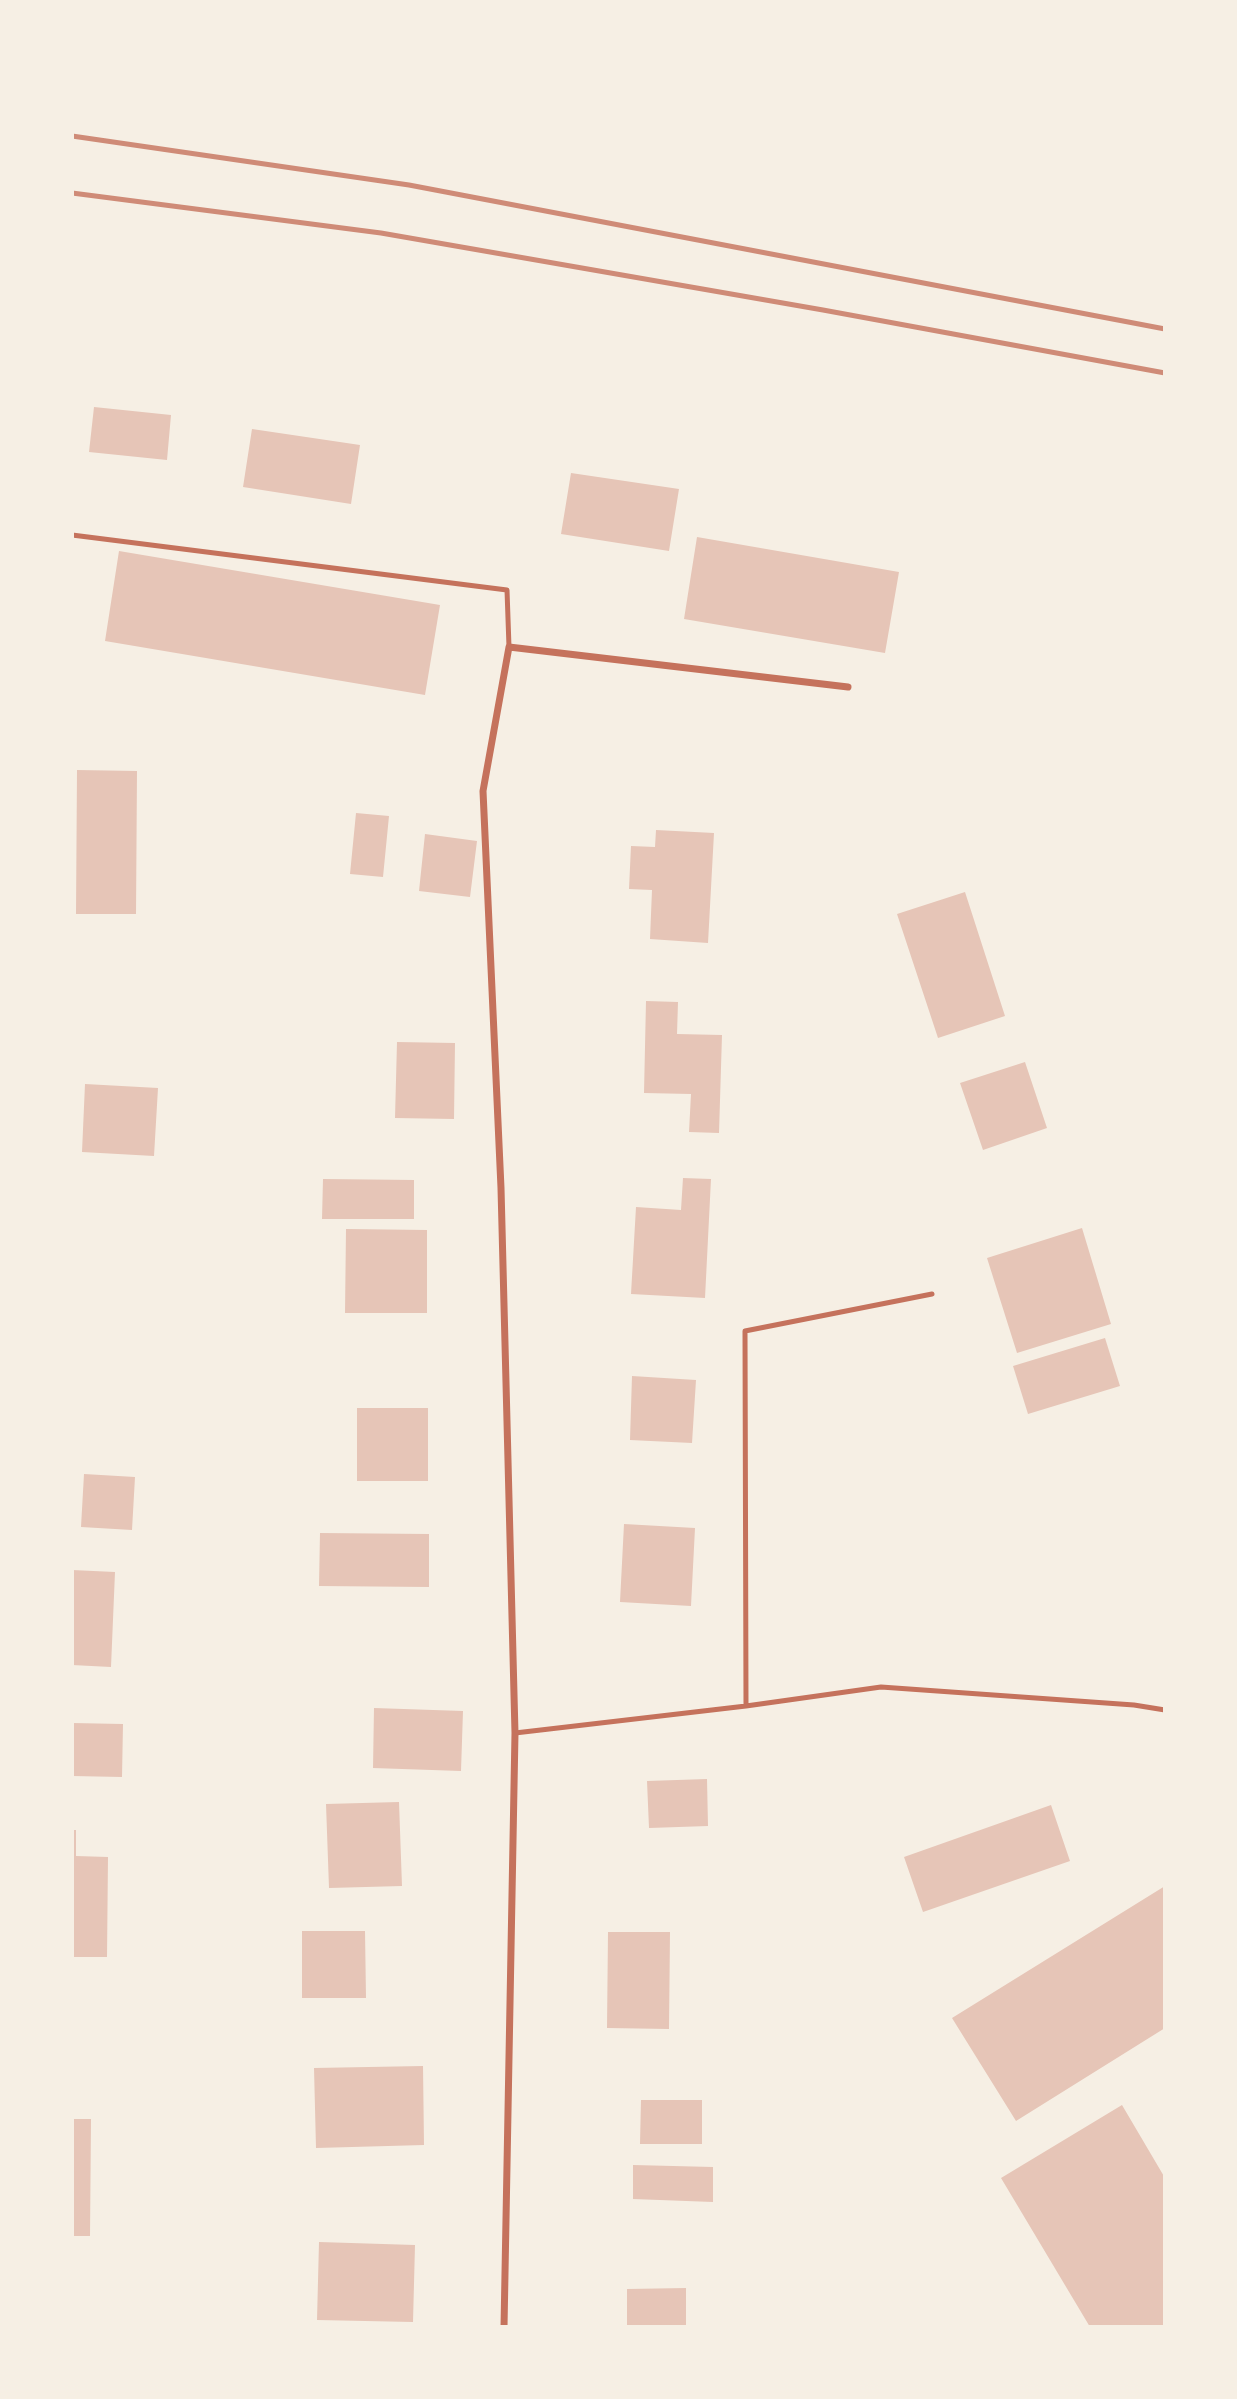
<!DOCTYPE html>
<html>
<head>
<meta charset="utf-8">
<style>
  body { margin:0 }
  #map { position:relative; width:1237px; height:2399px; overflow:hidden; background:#f6efe4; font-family:Lato,sans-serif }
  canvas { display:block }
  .frame { position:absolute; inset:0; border:74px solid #f6efe4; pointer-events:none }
</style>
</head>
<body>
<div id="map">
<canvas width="1237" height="2399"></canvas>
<div class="frame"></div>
</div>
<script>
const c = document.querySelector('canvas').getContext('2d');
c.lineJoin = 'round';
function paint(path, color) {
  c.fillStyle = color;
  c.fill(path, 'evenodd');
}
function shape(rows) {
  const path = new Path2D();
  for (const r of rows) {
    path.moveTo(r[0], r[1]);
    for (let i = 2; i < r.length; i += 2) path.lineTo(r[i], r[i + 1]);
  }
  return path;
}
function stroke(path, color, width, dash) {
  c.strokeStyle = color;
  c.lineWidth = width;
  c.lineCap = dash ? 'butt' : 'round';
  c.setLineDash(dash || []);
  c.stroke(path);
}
paint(shape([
  [94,407,171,415,167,460,89,452],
  [252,429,360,445,351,504,243,487],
  [571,473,679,489,669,551,561,534],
  [697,537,899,572,885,653,684,619],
  [119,551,440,605,425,695,105,641],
  [77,770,137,771,136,914,76,914],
  [356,813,389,816,383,877,350,874],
  [656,830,714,833,708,943,650,939,652,890,629,889,631,846,655,847],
  [425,834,477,841,470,897,419,891],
  [965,892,1005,1016,938,1038,897,914],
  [646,1001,678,1002,677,1034,722,1035,719,1133,689,1132,691,1094,644,1093],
  [397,1042,455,1043,454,1119,395,1118],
  [1025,1062,1047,1128,983,1150,960,1083],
  [85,1084,158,1088,154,1156,82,1152],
  [683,1178,711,1179,705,1298,631,1294,636,1207,681,1210],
  [323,1179,414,1180,414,1219,322,1219],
  [1082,1228,1111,1324,1017,1353,987,1258],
  [346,1229,427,1230,427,1313,345,1313],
  [1105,1338,1120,1386,1028,1414,1013,1366],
  [632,1376,696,1380,692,1443,630,1440],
  [357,1408,428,1408,428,1481,357,1481],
  [84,1474,135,1477,132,1530,81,1527],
  [624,1524,695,1528,691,1606,620,1602],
  [320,1533,429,1534,429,1587,319,1586],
  [72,1570,115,1572,111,1667,72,1665],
  [374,1708,463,1711,461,1771,373,1768],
  [72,1723,123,1724,122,1777,72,1776],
  [707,1779,708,1826,649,1828,647,1781],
  [399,1802,402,1886,329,1888,326,1804],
  [1051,1805,1070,1861,923,1912,904,1857],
  [72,1830,76,1830,76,1856,108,1857,107,1957,72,1957],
  [1165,1886,1165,2028,1016,2121,952,2018],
  [302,1931,365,1931,366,1998,302,1998],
  [608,1932,670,1932,669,2029,607,2028],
  [423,2066,424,2145,316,2148,314,2068],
  [641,2100,702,2100,702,2144,640,2144],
  [1122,2105,1165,2178,1165,2327,1090,2327,1001,2178],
  [72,2119,91,2119,90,2236,72,2236],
  [633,2165,713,2167,713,2202,633,2199],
  [319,2242,415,2245,413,2322,317,2320],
  [686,2288,686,2327,627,2327,627,2289]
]), '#e6c5b7');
stroke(shape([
  [72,535,507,590,509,647],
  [746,1706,881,1687,1134,1705,1165,1710],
  [515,1733,746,1706,745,1331,932,1294]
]), '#c5725c', 5);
stroke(shape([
  [504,2327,515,1733,501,1188,483,791,509,647,848,687]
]), '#c5725c', 7);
stroke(shape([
  [72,136,409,185,1165,329],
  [72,193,381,233,823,310,1165,373]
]), '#cf8b77', 5);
</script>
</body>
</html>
